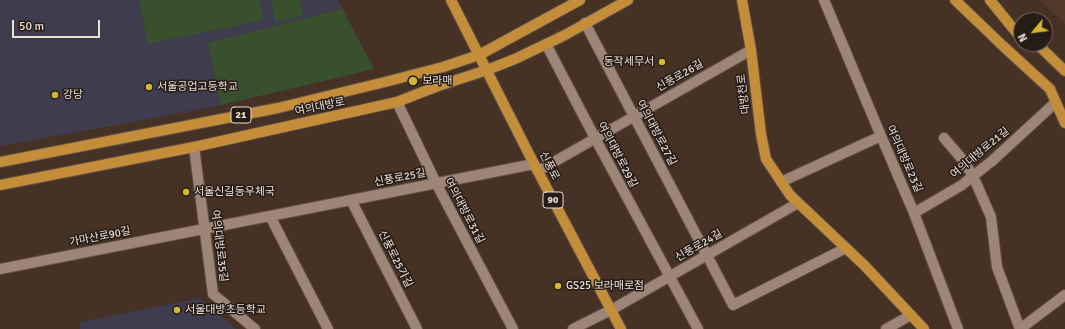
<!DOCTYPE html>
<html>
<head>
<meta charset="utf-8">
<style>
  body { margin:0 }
  #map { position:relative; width:1065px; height:329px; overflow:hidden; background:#463125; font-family:Signika,sans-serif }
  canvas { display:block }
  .north { position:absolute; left:1013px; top:12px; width:40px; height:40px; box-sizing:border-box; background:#251c16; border:1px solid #746a63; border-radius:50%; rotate:241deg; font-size:11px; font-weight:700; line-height:16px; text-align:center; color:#ebded6 }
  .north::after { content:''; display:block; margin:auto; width:14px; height:18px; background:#d5b534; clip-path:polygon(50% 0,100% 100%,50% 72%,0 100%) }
  .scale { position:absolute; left:12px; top:20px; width:88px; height:18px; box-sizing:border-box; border:2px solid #ebded6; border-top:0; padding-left:5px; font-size:12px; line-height:14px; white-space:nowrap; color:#ebded6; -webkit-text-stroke:3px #251c16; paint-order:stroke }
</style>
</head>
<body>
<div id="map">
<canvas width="1065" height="329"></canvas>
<div class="north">N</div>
<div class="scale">50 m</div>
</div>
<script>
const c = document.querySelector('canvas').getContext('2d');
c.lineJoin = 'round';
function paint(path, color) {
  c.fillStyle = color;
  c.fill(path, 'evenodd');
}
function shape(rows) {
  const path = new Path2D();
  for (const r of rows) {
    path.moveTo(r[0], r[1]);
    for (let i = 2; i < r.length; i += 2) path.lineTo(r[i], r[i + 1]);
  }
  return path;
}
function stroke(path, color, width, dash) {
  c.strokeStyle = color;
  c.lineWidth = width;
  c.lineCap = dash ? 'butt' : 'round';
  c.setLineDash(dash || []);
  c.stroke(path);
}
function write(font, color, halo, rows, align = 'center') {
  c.font = font + ' Signika,"Noto Sans KR",sans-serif';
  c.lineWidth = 3;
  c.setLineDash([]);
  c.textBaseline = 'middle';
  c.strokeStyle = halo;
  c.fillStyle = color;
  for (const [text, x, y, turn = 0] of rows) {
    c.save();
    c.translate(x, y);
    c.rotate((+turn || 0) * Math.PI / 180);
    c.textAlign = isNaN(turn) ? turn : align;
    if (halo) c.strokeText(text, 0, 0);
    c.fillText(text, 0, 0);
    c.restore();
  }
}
paint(shape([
  [1040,0,1065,0,1065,24]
]), '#533929');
paint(shape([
  [0,0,338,0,374,69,221,105,112,126,0,146],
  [200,298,236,329,80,329,80,322]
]), '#3f3c4d');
paint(shape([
  [139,0,259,0,263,20,148,44],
  [271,0,300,0,303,16,275,22],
  [342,9,374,69,221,105,208,43]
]), '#39502c');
const minor = shape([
  [824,0,881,136,914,213,958,329],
  [585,23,733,305,846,248],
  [546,44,595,138,698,329],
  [397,102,436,183,513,329],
  [944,138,962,159,973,176,991,217,997,267,1020,329],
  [194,147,213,294,255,329],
  [538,171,751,50],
  [781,182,881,136],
  [351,200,417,329],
  [914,213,962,185,973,176,992,161,1055,103],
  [270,216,328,329],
  [0,269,534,164],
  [573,329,611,310,798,203],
  [886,329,911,315],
  [1020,329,1065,295]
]);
const major = shape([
  [451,0,534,164,621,329],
  [742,0,751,50,761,134,766,159,790,195,865,266,924,329],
  [955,0,1003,46,1050,89,1065,123],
  [990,0,1016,32,1021,34],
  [1037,44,1065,71],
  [0,162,278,108,385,82,443,67,479,55,580,0],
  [0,185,194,147,397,102,438,86,487,70,515,59,565,35,628,0]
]);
stroke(minor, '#615046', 12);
stroke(major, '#615046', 12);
stroke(minor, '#9d8577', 10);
stroke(major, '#c48d39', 10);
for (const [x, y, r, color] of [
  [662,62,4,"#d5b534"],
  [413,81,5,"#d5b534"],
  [149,87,4,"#d5b534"],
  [55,95,4,"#d5b534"],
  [186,192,4,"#d5b534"],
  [558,286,4,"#d5b534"],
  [177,310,4,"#d5b534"]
]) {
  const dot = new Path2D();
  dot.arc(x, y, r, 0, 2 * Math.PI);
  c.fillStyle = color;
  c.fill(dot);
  stroke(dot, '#251c16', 1.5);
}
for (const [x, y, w] of [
  [241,115,20],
  [553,200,20]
]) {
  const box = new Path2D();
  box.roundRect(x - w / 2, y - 8, w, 16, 3);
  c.fillStyle = '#251c16';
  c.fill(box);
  stroke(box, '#ebded6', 1);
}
write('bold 10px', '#ebded6', null, [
  ["21",241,115],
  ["90",553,200]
]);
write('11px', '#ebded6', '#251c16', [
  ["동작세무서",654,62,"right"],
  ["보라매",422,81],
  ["서울공업고등학교",157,87],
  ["강당",63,95],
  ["서울신길동우체국",194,192],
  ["GS25 보라매로점",566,286],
  ["서울대방초등학교",185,310]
], 'left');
write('11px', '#ebded6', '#251c16', [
  ["신풍로26길",680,76,-30],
  ["대방천로",744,94,-97],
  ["여의대방로",320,107,-12],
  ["여의대방로27길",656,133,62],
  ["여의대방로21길",980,153,-40],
  ["여의대방로29길",617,155,62],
  ["여의대방로23길",904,159,66],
  ["신풍로",549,166,63],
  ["신풍로25길",400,178,-11],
  ["여의대방로31길",464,211,62],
  ["가마산로90길",100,237,-11],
  ["여의대방로35길",219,246,83],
  ["신풍로24길",699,246,-30],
  ["신풍로25가길",395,259,63]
]);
</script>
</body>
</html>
